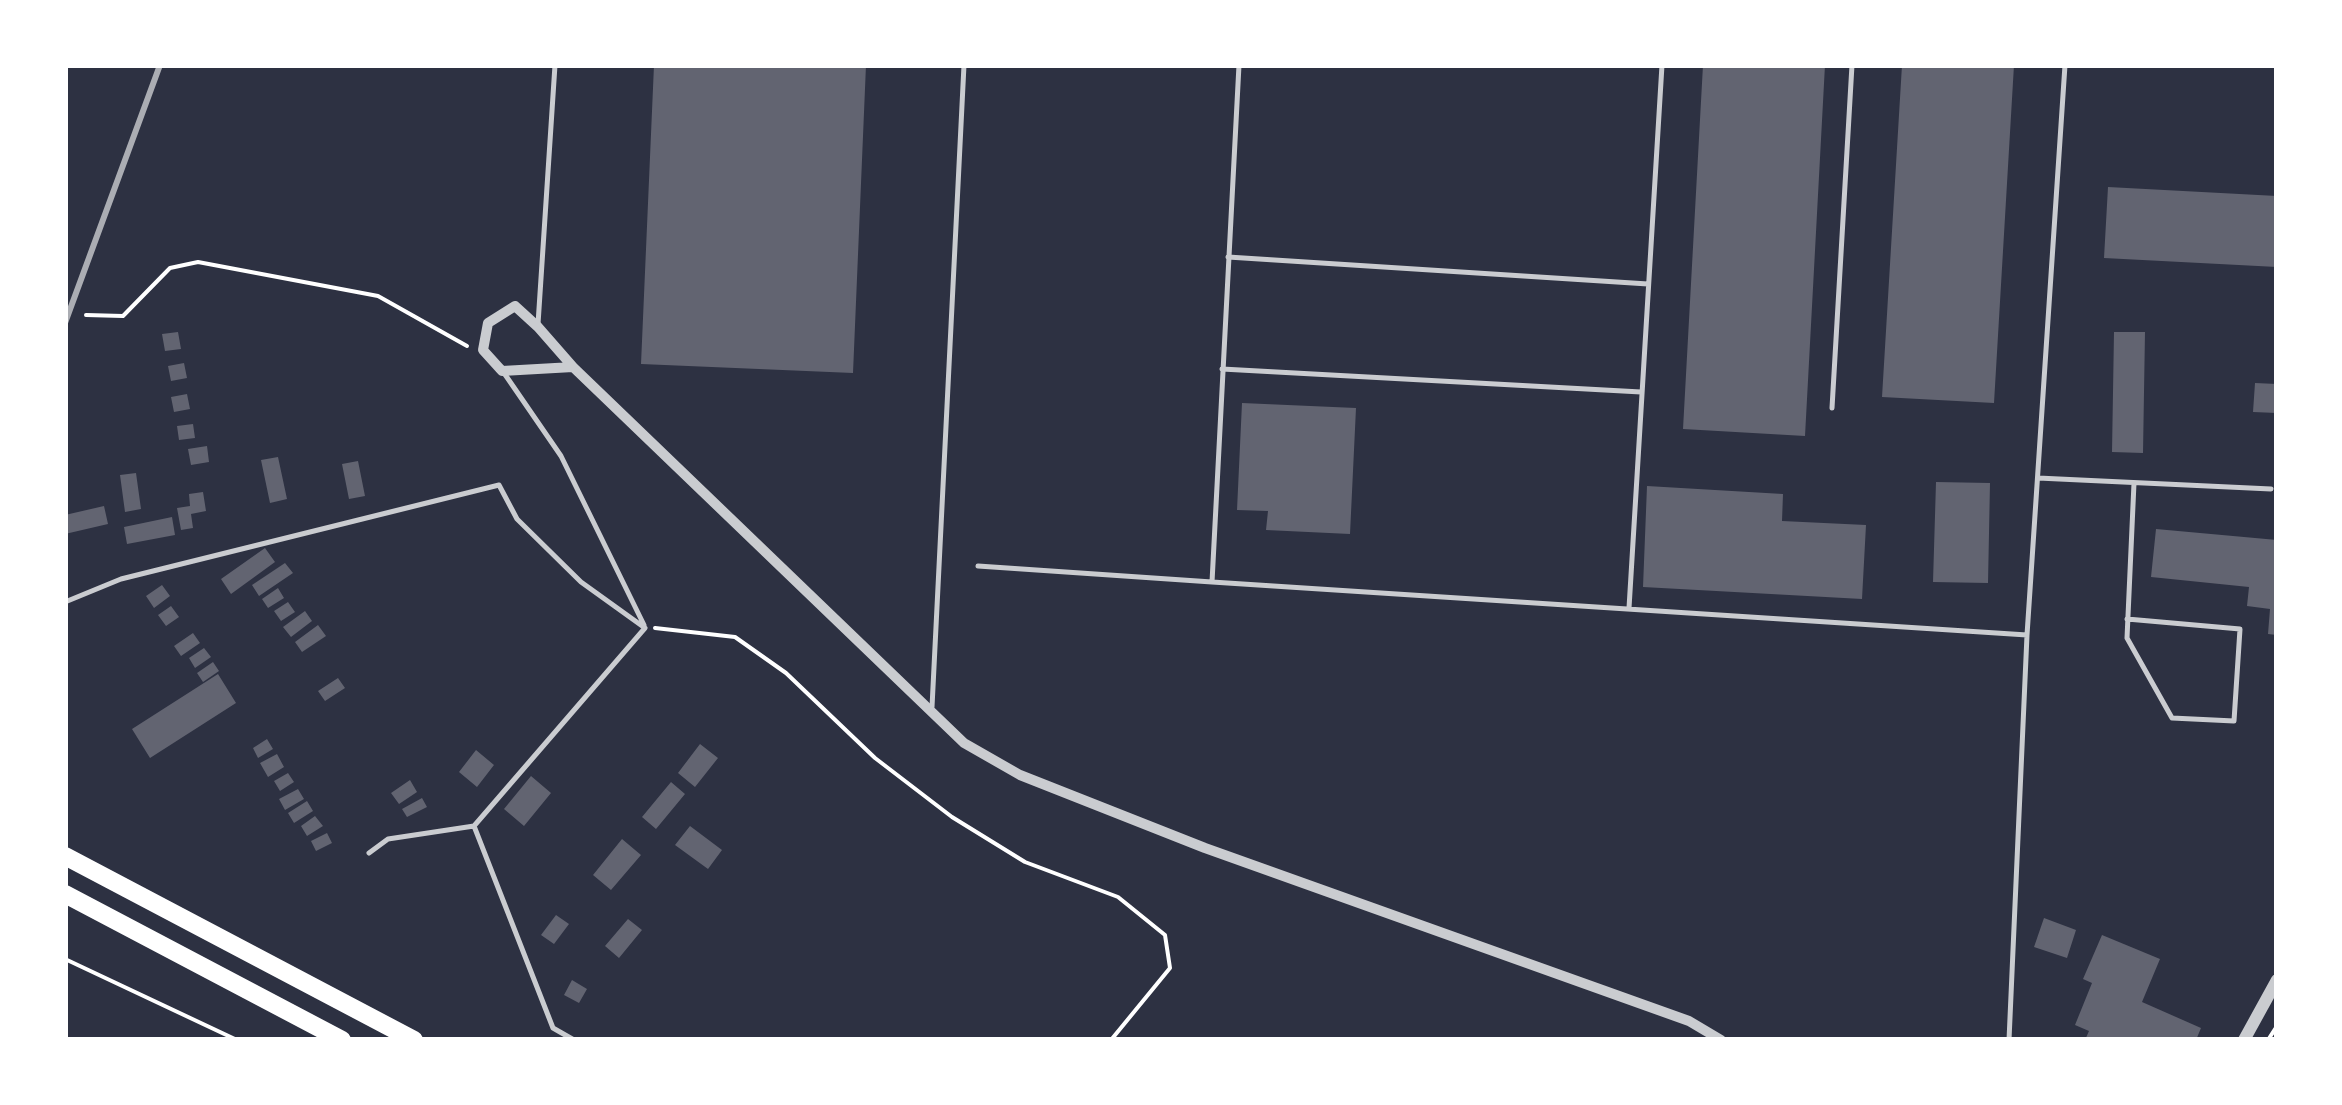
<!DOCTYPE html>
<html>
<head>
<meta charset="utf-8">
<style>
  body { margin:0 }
  #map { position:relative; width:2342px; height:1105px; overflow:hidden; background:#2d3142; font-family:"Noto Sans",sans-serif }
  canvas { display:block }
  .frame { position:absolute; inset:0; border:68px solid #fff; pointer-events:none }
</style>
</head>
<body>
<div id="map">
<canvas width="2342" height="1105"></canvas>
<div class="frame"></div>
</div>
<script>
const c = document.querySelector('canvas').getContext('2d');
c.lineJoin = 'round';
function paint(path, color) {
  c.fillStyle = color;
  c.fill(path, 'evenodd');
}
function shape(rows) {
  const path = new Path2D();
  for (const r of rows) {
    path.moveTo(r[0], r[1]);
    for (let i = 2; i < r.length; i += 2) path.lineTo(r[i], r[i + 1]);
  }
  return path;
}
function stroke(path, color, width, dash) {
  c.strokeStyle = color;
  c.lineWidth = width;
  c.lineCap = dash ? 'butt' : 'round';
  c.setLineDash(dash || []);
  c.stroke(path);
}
paint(shape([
  [654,65,866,65,853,373,641,364],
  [1703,65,1825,65,1805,436,1683,429],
  [1902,65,2014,65,1994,403,1882,397],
  [2108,187,2277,196,2277,267,2104,258],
  [178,332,181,349,165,351,162,334],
  [2114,332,2145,332,2143,453,2112,452],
  [184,363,187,378,171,381,168,366],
  [2255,383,2277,384,2277,413,2253,412],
  [187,394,190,409,174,412,171,397],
  [1242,403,1356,408,1350,534,1266,530,1268,511,1237,510],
  [193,424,195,438,179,440,177,426],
  [207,446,209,462,191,465,188,449],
  [278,457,287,499,270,503,261,460],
  [358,461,365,496,349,499,342,464],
  [136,473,141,509,125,512,120,475],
  [1936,482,1990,483,1988,583,1933,582],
  [1647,486,1783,494,1782,521,1866,525,1862,599,1643,587],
  [203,492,206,511,191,514,193,528,181,530,177,508,190,506,189,494],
  [104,506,108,524,65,534,65,515],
  [172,517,175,535,127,544,124,527],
  [2156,529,2277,540,2277,635,2268,634,2270,609,2247,606,2249,587,2151,577],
  [265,548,275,562,231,594,221,579],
  [285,563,293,573,259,596,252,585],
  [162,585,170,596,154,608,146,596],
  [278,588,284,598,268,608,262,599],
  [288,602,295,612,281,621,274,611],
  [171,606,179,617,166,626,158,615],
  [305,611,312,621,291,637,283,627],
  [318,625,326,636,302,652,295,642],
  [193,633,200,643,181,656,174,646],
  [204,648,211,657,195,668,189,658],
  [213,662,219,671,203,682,197,673],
  [218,674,236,703,150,758,132,729],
  [338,678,345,688,325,701,318,691],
  [267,739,273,749,258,758,253,748],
  [700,744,718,758,695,787,678,773],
  [476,750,494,765,477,787,459,772],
  [277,754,284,767,268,777,260,763],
  [288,773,294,782,280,791,274,781],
  [531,776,551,793,524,826,504,809],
  [410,780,417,792,399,804,391,793],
  [671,782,685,794,656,829,642,817],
  [298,789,304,799,285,810,279,799],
  [422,798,427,807,407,817,402,809],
  [307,801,313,811,294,823,288,813],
  [315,816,323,826,307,836,301,826],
  [690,826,722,850,708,869,675,845],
  [327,833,332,843,316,851,311,841],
  [622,839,641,855,611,890,593,875],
  [556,915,569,924,554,944,541,935],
  [2044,918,2076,930,2067,958,2034,947],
  [628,919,642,930,619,958,605,946],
  [2102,935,2160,959,2142,1002,2201,1028,2196,1040,2085,1040,2089,1031,2075,1025,2092,983,2083,979],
  [572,980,587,989,579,1003,564,995]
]), '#626471');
stroke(shape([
  [86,315,123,316,170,268,198,262,378,296,467,346],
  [655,628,735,637,786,673,875,758,952,817,1025,862,1118,897,1165,935,1170,968,1111,1040],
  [65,959,237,1040],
  [2268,1040,2277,1026]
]), '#fff', 4);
stroke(shape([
  [1239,65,1212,582,2027,635],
  [1228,257,1648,284],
  [538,324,555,65],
  [1222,369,1641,392],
  [504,373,561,456,644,625],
  [1832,408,1852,65],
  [2038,478,2271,489],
  [978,566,1212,582],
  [65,602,121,579,499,485,517,519,581,582,645,628],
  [1629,608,1662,65],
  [2127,619,2240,629,2234,721,2172,718,2127,638,2134,483],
  [932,707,964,65],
  [474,826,553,1028,574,1040],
  [369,853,388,839,474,826,645,628],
  [2009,1040,2027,635,2065,65]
]), '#caccd0', 5);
stroke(shape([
  [515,306,538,327,573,367,502,371,483,350,488,323,515,306],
  [573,367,964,743,1020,775,1205,848,1689,1021,1721,1040]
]), '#caccd0', 10);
stroke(shape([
  [2244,1040,2277,980]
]), '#caccd0', 12);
stroke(shape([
  [65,856,414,1040],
  [65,894,342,1040]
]), '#fff', 18);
stroke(shape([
  [65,323,160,65]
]), '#abadb3', 6);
</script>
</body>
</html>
